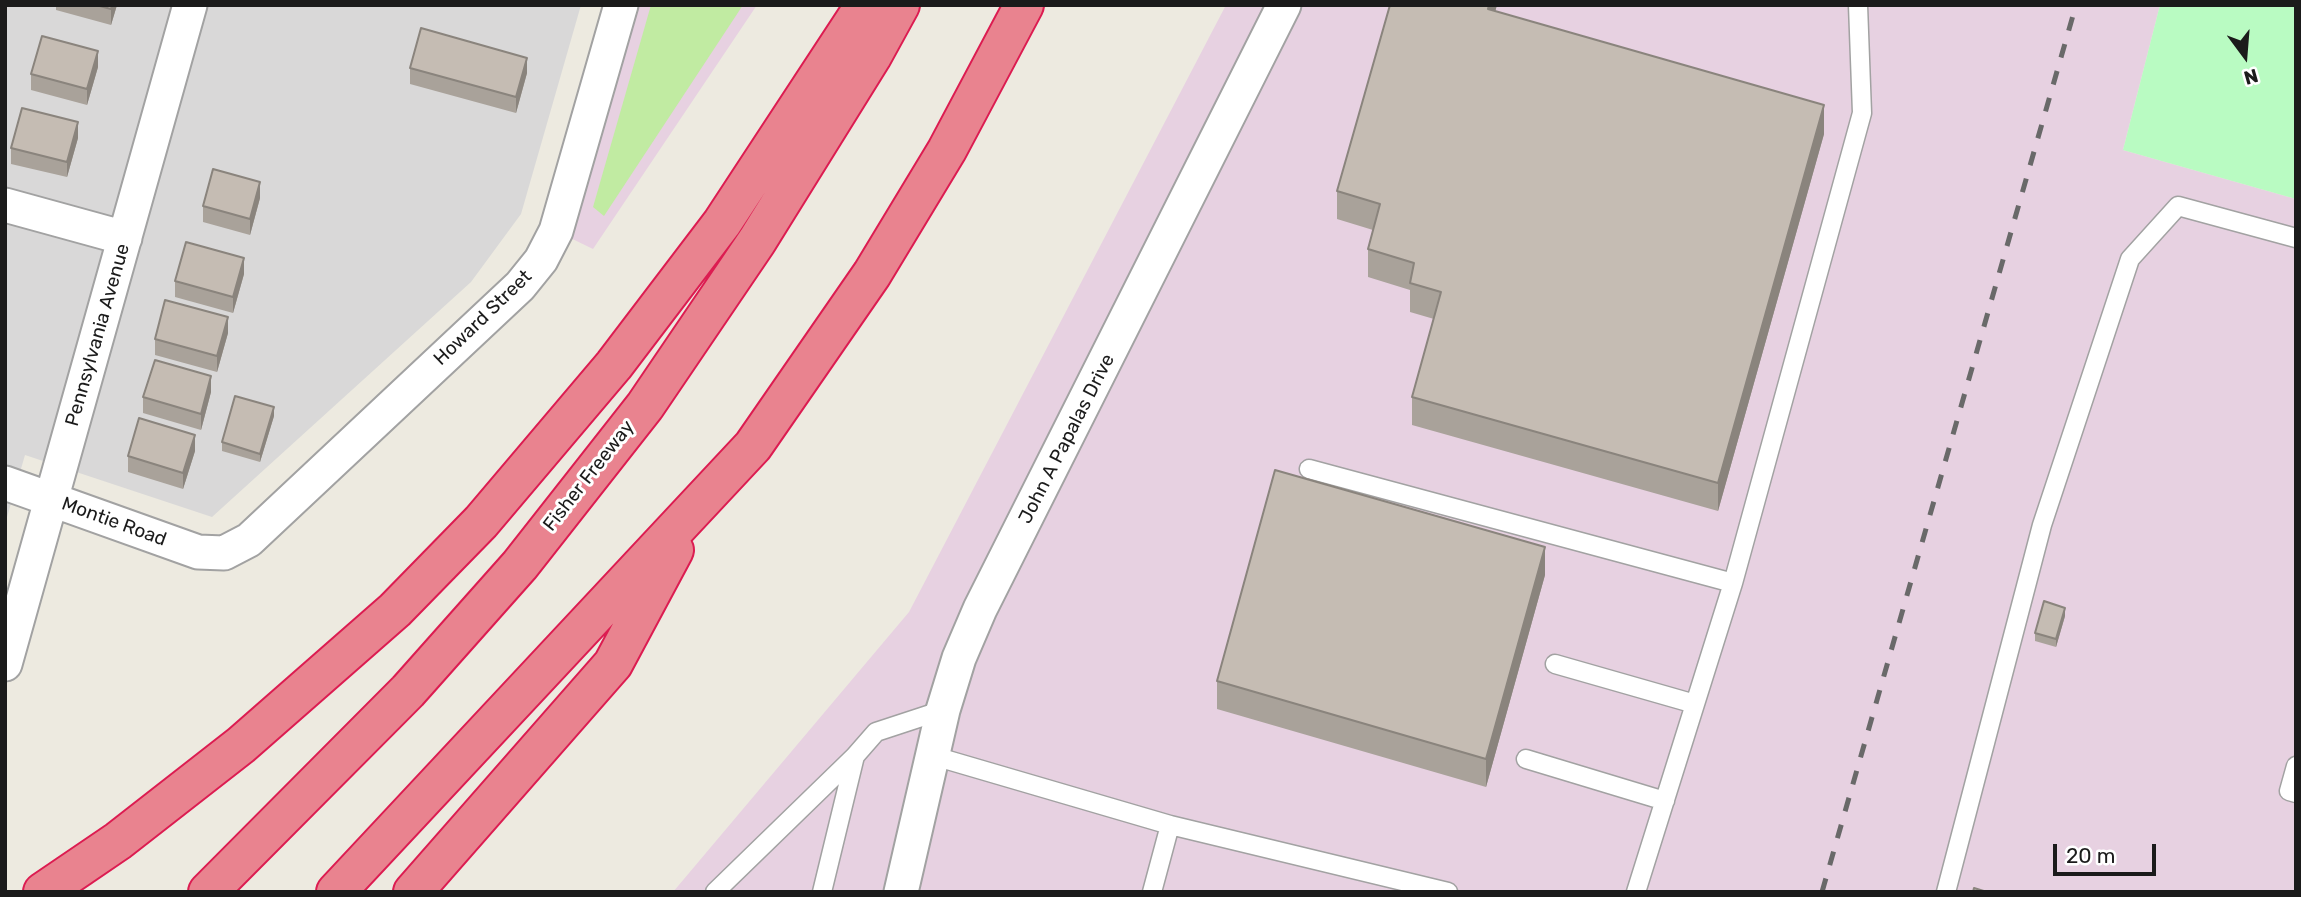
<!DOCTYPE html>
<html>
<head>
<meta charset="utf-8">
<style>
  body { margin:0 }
  #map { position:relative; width:2301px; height:897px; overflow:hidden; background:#edeae0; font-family:Rubik,sans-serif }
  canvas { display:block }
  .frame { position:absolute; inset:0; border:7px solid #1b1b1b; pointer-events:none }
  .north { position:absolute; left:2210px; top:21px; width:70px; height:70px; -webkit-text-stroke:5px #fff; paint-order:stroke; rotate:164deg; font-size:19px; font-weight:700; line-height:28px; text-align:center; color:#1b1b1b }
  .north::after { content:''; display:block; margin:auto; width:24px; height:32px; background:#1b1b1b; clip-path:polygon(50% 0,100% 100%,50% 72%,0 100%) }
  .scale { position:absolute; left:2053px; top:844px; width:103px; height:32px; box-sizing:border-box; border:4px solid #1b1b1b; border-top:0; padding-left:9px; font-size:21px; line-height:24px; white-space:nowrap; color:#1b1b1b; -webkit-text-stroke:5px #fff; paint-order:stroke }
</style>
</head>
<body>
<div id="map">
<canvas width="2301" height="897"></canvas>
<div class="frame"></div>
<div class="north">N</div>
<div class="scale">20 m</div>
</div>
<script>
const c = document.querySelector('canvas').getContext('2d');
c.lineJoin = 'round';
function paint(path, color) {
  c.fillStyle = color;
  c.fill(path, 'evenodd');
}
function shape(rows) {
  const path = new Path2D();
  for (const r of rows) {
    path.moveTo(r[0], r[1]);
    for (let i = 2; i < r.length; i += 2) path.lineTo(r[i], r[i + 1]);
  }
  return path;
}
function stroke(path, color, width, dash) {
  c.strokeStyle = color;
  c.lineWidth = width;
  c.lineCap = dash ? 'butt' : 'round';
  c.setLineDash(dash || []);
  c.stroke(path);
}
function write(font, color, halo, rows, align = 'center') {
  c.font = font + ' Rubik,sans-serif';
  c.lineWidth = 6;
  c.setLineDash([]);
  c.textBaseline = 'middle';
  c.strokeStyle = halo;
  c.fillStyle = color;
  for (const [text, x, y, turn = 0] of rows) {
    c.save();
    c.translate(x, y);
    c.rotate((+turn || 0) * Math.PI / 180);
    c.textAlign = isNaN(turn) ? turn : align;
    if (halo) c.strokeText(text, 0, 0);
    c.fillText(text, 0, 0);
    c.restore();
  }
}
paint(shape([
  [5,5,581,5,521,214,471,282,212,517,25,455,5,524]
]), '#d9d8d8');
paint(shape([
  [621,5,757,5,593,249,556,231],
  [1226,5,2160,5,2123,150,2296,199,2296,892,673,892,909,612]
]), '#e7d1e1');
paint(shape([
  [651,5,743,5,604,216,593,207]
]), '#c1eba2');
paint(shape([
  [2160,5,2296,5,2296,199,2123,150]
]), '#b9fbc2');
const lane = shape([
  [1309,469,1733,583,1636,892],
  [1733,583,1862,113,1858,5],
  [1555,664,1695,704],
  [934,756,1170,825,1152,892],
  [1526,759,1665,801],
  [2296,766,2289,791,2296,793],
  [1170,825,1448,892],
  [715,892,855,756],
  [822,892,855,756,876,732,943,710],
  [1946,892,2042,525,2130,259,2178,206,2296,238]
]);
const street = shape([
  [5,205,125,238],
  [5,483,198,552,224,553,249,540,520,286,541,260,556,231,621,5],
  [5,664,190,5],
  [901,892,943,710,959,658,980,609,1284,5]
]);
const highway = shape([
  [43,892,118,841,241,745,395,610,481,522,614,365,722,223,865,5],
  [208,892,408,691,520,565,645,406,757,241,872,56,900,5],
  [336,892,753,446,872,274,947,150,1024,5],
  [413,892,613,664,674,550]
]);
stroke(lane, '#a2a2a2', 21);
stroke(street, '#a2a2a2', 37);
stroke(highway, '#dc1c51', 42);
stroke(lane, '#fff', 18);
stroke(street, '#fff', 33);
stroke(highway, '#e9838f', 38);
stroke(shape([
  [1822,892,2076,5]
]), '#696969', 5, [14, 14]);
paint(shape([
  [56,5,117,5,111,25,56,10],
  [1390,5,1497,5,1495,11,1824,134,1718,511,1412,425,1412,397,1434,319,1410,312,1410,290,1368,277,1368,249,1373,230,1337,219,1337,191],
  [98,67,87,105,31,90,31,74],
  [410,68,527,73,516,113,410,84],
  [78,138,67,177,11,164,11,148],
  [260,198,250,235,203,222,203,206],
  [244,274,233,313,175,297,175,281],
  [228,333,217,372,155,355,155,339],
  [211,392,201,430,143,413,143,397],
  [274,416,260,462,222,451,222,442],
  [195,451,183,489,128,472,128,456],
  [1545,575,1486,787,1217,709,1217,681],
  [2065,616,2056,647,2035,641,2035,633]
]), '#a9a29a');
paint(shape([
  [112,5,117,5,111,25,111,9],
  [1489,5,1497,5,1488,38,1488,9],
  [98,51,98,67,87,105,87,89],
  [527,58,527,73,516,113,516,97],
  [1824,105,1824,134,1718,511,1718,483],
  [78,122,78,138,67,177,67,162],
  [260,182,260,198,250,235,250,219],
  [244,258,244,274,233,313,233,297],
  [228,317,228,333,217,372,217,356],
  [211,376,211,392,201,430,201,414],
  [274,407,274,416,260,462,260,454],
  [195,435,195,451,183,489,183,473],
  [1545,547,1545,575,1486,787,1486,759],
  [2065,608,2065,616,2056,647,2056,639]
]), '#8a847d');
const building = shape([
  [96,5,112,5,111,9,96,5],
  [1390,5,1489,5,1488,9,1824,105,1718,483,1412,397,1441,292,1410,283,1414,263,1368,249,1380,204,1337,191,1390,5],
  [421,28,527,58,516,97,410,68,421,28],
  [42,36,98,51,87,89,31,74,42,36],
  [22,108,78,122,67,162,11,148,22,108],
  [213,169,260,182,250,219,203,206,213,169],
  [186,242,244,258,233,297,175,281,186,242],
  [165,300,228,317,217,356,155,339,165,300],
  [155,360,211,376,201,414,143,397,155,360],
  [235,396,274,407,260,454,222,442,235,396],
  [139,418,195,435,183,473,128,456,139,418],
  [1275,470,1545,547,1486,759,1217,681,1275,470],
  [2044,601,2065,608,2056,639,2035,633,2044,601],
  [1974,888,1987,892,1973,892,1974,888]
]);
paint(building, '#c5bcb3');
stroke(building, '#8a847d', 2);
write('19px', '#1b1b1b', '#fff', [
  ["Howard Street",483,318,-44],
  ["Pennsylvania Avenue",98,335,-74],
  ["John A Papalas Drive",1067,439,-63],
  ["Fisher Freeway",589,476,-52],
  ["Montie Road",114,522,20]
]);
</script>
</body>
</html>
